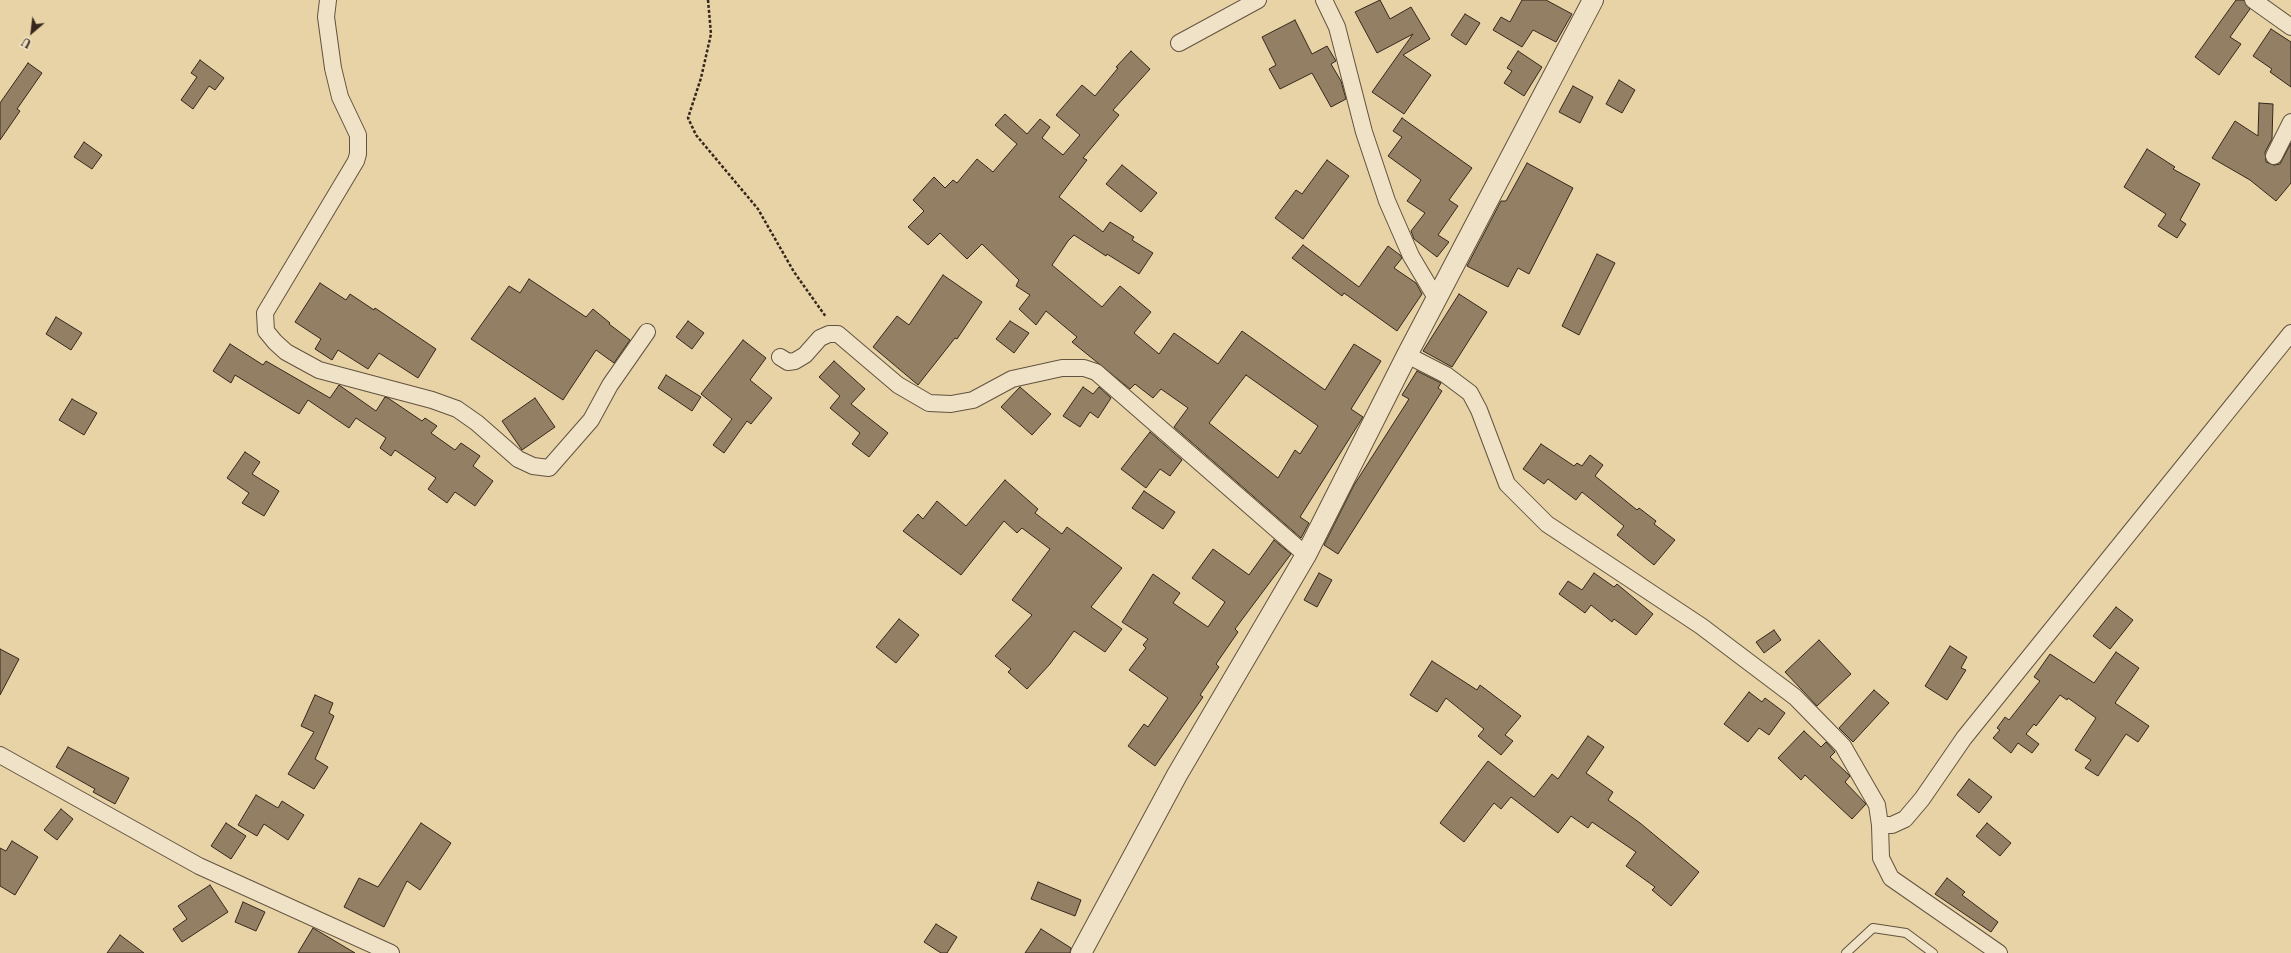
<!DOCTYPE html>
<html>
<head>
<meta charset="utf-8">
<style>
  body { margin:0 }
  #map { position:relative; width:2291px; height:953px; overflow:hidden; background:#e8d3a7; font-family:"Libre Caslon Text",serif }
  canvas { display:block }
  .north { position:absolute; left:12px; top:12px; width:40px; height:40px; -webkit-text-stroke:3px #f0e2c6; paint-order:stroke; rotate:208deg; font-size:11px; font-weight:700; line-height:16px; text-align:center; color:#36271c }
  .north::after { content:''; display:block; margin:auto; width:14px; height:18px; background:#36271c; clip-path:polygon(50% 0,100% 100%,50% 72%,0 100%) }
</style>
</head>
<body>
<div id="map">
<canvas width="2291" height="953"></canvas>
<div class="north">U</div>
</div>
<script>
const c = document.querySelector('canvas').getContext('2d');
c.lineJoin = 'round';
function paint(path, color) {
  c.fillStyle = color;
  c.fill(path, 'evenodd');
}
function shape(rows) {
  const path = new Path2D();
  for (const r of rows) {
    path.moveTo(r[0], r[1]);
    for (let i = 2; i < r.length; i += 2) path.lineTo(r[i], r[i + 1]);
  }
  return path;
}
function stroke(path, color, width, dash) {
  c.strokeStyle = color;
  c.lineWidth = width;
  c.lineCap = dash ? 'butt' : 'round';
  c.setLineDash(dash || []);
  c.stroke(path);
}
const building = shape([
  [1380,0,1390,19,1411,7,1430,39,1403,55,1431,75,1404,114,1372,92,1413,34,1377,53,1355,12,1380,0],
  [1522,0,1546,0,1572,14,1556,42,1533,30,1522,47,1493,30,1501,17,1510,22,1522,0],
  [2236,0,2244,0,2250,9,2230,37,2241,44,2219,75,2195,57,2236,0],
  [1465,14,1480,23,1466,45,1451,35,1465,14],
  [1295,20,1312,54,1327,46,1336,61,1331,64,1341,81,1346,99,1331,107,1312,73,1280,89,1269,69,1276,65,1262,37,1295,20],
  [2271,29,2291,42,2291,87,2270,72,2272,69,2253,56,2271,29],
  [1131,51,1150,69,1113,110,1119,115,1083,158,1087,160,1059,197,1103,232,1110,222,1134,237,1132,240,1153,253,1139,274,1107,254,1106,256,1074,235,1068,241,1052,265,1102,307,1120,286,1151,312,1134,333,1159,354,1174,333,1218,364,1242,331,1325,390,1354,344,1381,361,1351,409,1363,417,1300,517,1309,523,1301,538,1174,427,1188,408,1161,389,1153,398,1135,384,1130,389,1072,342,1077,337,1046,311,1036,325,1019,309,1030,295,1016,286,1019,280,982,244,967,259,940,233,928,245,908,227,924,211,913,200,934,177,945,188,953,180,957,183,977,159,993,172,1017,144,995,125,1005,114,1027,134,1040,119,1050,127,1042,138,1063,155,1080,135,1056,115,1082,85,1095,96,1118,68,1116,67,1131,51],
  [1246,375,1318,426,1300,454,1295,450,1278,478,1209,423,1246,375],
  [1518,51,1542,67,1524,96,1504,83,1512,71,1507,68,1518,51],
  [200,60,224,78,215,90,209,86,193,109,181,100,197,77,191,73,200,60],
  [28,63,42,73,17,109,20,111,0,140,0,103,28,63],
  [1619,80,1635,90,1622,113,1606,104,1619,80],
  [1573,86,1593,97,1580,123,1559,112,1573,86],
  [2259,103,2273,104,2272,139,2265,152,2266,162,2274,165,2280,164,2291,143,2291,183,2276,201,2250,180,2212,158,2235,121,2258,136,2259,103],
  [1402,118,1472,168,1449,200,1458,206,1438,235,1449,242,1437,257,1414,239,1411,231,1425,213,1407,201,1421,180,1388,156,1402,137,1393,131,1402,118],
  [84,142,102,155,92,169,74,157,84,142],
  [2147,149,2175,167,2173,169,2200,184,2180,220,2186,224,2177,238,2158,226,2166,214,2124,187,2147,149],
  [1327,160,1349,176,1303,239,1275,218,1296,190,1302,194,1327,160],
  [1527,163,1573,188,1529,274,1518,268,1508,287,1467,266,1501,201,1506,201,1527,163],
  [1122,165,1157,193,1141,212,1106,184,1122,165],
  [1303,245,1359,287,1388,246,1400,255,1402,258,1394,268,1416,283,1422,294,1397,331,1344,293,1342,296,1292,258,1303,245],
  [1597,254,1615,263,1579,335,1562,326,1597,254],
  [943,275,982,302,957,339,955,338,918,385,873,347,897,316,909,325,943,275],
  [529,279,586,317,593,309,610,323,609,324,630,340,614,363,596,350,563,400,471,339,509,286,520,293,529,279],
  [320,283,346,300,350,294,374,310,375,308,436,349,418,378,379,353,368,369,338,350,332,360,315,349,321,339,295,322,320,283],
  [1459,294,1487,312,1452,367,1423,351,1459,294],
  [56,317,82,333,71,350,46,334,56,317],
  [688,321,704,333,692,349,676,337,688,321],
  [1010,321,1029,333,1014,353,996,339,1010,321],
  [743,340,766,358,750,380,772,398,751,424,747,421,724,453,713,445,732,419,701,394,743,340],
  [230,344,263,365,266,361,330,398,339,385,376,411,385,397,388,398,422,421,425,418,437,426,431,433,455,450,461,443,480,456,473,466,493,481,475,506,455,492,447,503,428,489,436,478,395,450,391,456,380,448,386,438,356,418,349,428,308,400,299,414,235,375,231,383,213,371,230,344],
  [834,361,865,389,851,404,888,433,869,457,852,444,860,433,830,408,840,396,819,377,834,361],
  [1417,371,1441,383,1438,388,1442,391,1338,554,1324,545,1354,485,1409,399,1402,395,1417,371],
  [666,375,701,397,692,411,658,388,666,375],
  [1020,387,1051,414,1032,435,1001,407,1020,387],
  [1083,387,1093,394,1099,387,1111,398,1098,418,1090,412,1080,427,1063,416,1083,387],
  [535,398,555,427,522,450,502,421,535,398],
  [72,399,97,413,84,435,59,420,72,399],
  [1150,432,1182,460,1170,476,1160,469,1146,488,1121,469,1150,432],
  [1541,444,1574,466,1577,463,1582,466,1590,455,1603,465,1595,476,1637,510,1639,508,1656,521,1654,524,1675,540,1654,565,1617,535,1624,526,1582,492,1576,500,1548,479,1544,484,1523,469,1541,444],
  [245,452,260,462,252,474,279,491,264,516,242,503,249,493,227,478,245,452],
  [1005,480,1038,509,1035,513,1062,534,1067,527,1122,568,1091,607,1122,629,1105,652,1074,631,1050,664,1027,689,1008,672,1011,669,995,656,1032,615,1012,600,1050,549,1022,528,1017,533,1004,521,961,575,903,531,918,514,923,519,937,501,966,526,1005,480],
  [1144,491,1175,512,1163,529,1132,508,1144,491],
  [1274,540,1291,554,1235,629,1238,632,1216,664,1219,667,1200,695,1203,697,1155,766,1128,746,1144,724,1148,727,1168,698,1129,670,1146,648,1143,645,1148,639,1122,622,1153,574,1180,593,1173,603,1208,627,1225,602,1192,578,1213,549,1249,575,1274,540],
  [1319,573,1332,580,1317,607,1304,600,1319,573],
  [1594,573,1614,587,1617,584,1653,614,1636,635,1614,619,1612,622,1591,605,1585,613,1559,594,1568,581,1582,590,1594,573],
  [2116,607,2133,620,2110,649,2093,636,2116,607],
  [899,619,919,635,896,663,876,647,899,619],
  [1774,630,1781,640,1764,653,1756,642,1774,630],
  [1819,640,1851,674,1817,706,1785,672,1819,640],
  [1950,646,1967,657,1961,668,1966,670,1947,700,1925,686,1950,646],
  [0,649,19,659,0,695,0,649],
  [2116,652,2139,668,2115,703,2149,726,2138,742,2126,734,2098,776,2085,768,2091,760,2075,750,2096,718,2068,698,2067,700,2060,695,2036,726,2034,724,2026,734,2039,744,2032,753,2018,743,2011,753,1993,738,2000,730,1997,728,2005,717,2009,720,2040,681,2034,677,2050,654,2094,683,2116,652],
  [1432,661,1477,690,1480,685,1521,716,1505,735,1513,741,1501,755,1478,736,1484,729,1446,698,1437,712,1410,695,1432,661],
  [1874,690,1889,703,1853,742,1839,728,1874,690],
  [1749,692,1762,702,1765,698,1785,713,1769,735,1759,728,1748,742,1724,724,1749,692],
  [315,695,333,703,329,713,334,716,315,759,328,767,314,789,288,774,314,732,301,726,315,695],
  [1804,731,1821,747,1826,742,1835,752,1830,757,1848,774,1850,776,1845,782,1866,804,1852,819,1805,775,1801,780,1778,758,1804,731],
  [1588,736,1604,747,1586,773,1613,792,1608,800,1640,823,1699,872,1671,906,1652,890,1655,887,1626,866,1636,852,1592,822,1588,828,1571,816,1558,833,1511,797,1501,809,1494,803,1464,842,1440,823,1488,761,1534,797,1552,774,1558,779,1588,736],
  [68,747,129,778,115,804,93,792,95,789,56,767,68,747],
  [1969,779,1992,797,1979,813,1957,795,1969,779],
  [256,795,278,808,282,801,304,815,288,840,264,824,257,836,238,825,256,795],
  [61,809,73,819,57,840,44,830,61,809],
  [226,823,246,836,231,859,211,846,226,823],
  [421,823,451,843,420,890,407,881,384,927,344,907,359,878,378,887,421,823],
  [1987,823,2011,843,2000,856,1976,836,1987,823],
  [12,841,38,857,15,895,0,886,0,848,6,851,12,841],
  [1947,878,1965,892,1962,895,1998,922,1991,932,1935,894,1947,878],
  [1038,882,1081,900,1075,916,1031,899,1038,882],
  [210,885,228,912,182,942,173,929,187,919,178,906,210,885],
  [243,902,265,912,256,931,235,922,243,902],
  [936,924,957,937,947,953,941,953,924,942,936,924],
  [313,928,355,953,298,953,313,928],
  [1041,929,1071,948,1070,953,1025,953,1041,929],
  [120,935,144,953,107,953,120,935]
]);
paint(building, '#938064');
stroke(building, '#36271c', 1);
const service = shape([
  [1846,953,1873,928,1906,933,1933,953]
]);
const minor = shape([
  [328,0,326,17,333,68,340,97,358,135,358,154,356,161,265,313,266,331,275,342,286,352,319,370,432,400,457,409,477,423,518,459,533,466,549,468,591,420,610,385,647,332],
  [1324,0,1337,27,1364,132,1387,201,1411,256,1436,298],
  [2253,0,2291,27],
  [1179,43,1258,0],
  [2274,156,2291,122],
  [1407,355,1446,375,1470,393,1479,410,1507,484,1547,524,1701,626,1795,697,1843,746,1877,805,1880,825,1881,858,1891,878,1999,953],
  [780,357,788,362,795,361,805,355,820,338,829,334,838,334,898,385,929,403,951,404,973,400,1012,379,1062,368,1084,368,1096,372,1306,555],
  [0,755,199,866,391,953],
  [1880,825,1892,825,1905,819,1922,799,1964,738,2291,333]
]);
const tertiary = shape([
  [1081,953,1177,775,1306,555,1407,355,1593,0]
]);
stroke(service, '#62523f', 10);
stroke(minor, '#62523f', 18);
stroke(tertiary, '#62523f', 22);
stroke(shape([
  [708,0,711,34,701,78,688,118,696,135,758,209,794,272,826,317]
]), '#36271c', 2.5, [3, 2]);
stroke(service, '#f0e2c6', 8);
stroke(minor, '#f0e2c6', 16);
stroke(tertiary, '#f0e2c6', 20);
</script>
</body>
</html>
